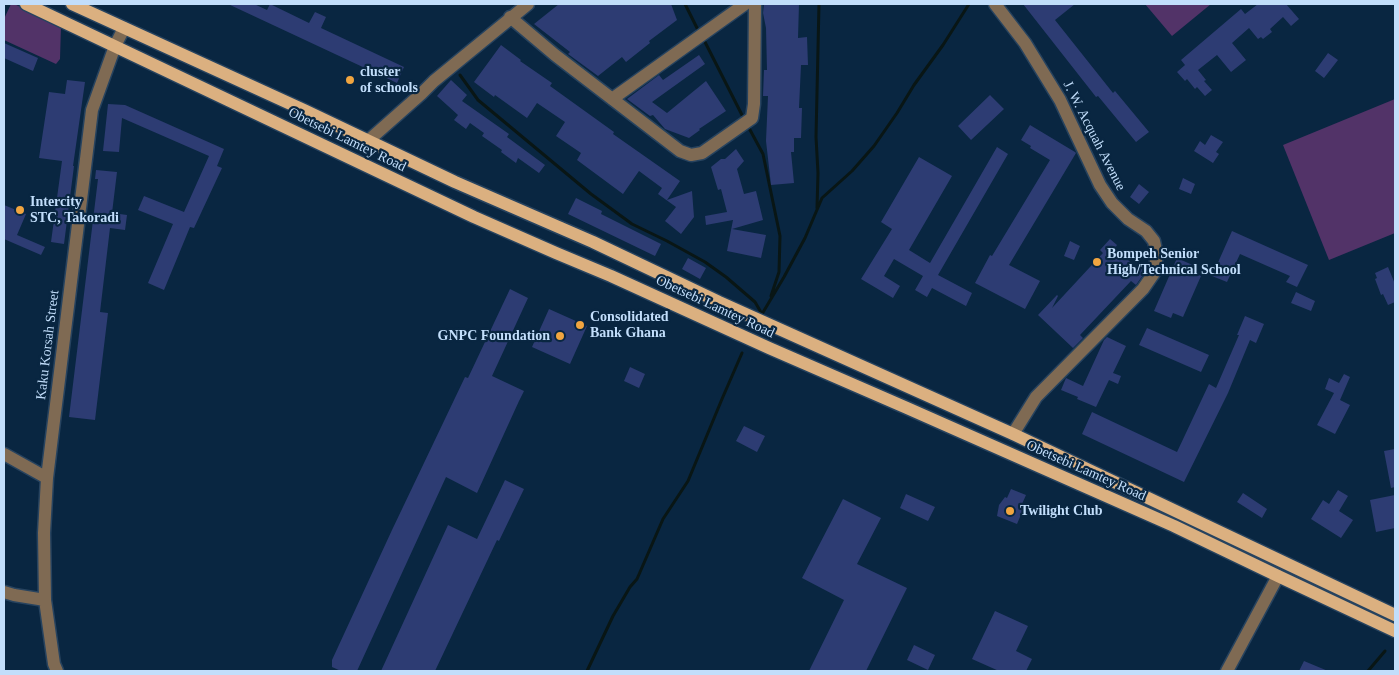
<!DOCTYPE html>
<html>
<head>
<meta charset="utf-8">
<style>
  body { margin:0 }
  #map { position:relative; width:1399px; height:675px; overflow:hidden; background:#092641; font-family:"Times New Roman",serif }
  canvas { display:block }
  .frame { position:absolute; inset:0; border:5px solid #c2defb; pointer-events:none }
</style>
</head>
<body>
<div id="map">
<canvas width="1399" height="675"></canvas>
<div class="frame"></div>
</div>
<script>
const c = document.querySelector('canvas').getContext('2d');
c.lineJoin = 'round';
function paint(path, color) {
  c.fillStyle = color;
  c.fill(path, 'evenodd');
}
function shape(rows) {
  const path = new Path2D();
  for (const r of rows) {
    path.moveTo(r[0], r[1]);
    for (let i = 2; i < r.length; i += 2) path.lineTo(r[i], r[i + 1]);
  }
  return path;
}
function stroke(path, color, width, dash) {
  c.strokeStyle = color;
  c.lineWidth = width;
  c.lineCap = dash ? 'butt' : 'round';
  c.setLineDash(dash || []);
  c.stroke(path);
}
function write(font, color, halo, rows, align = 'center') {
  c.font = font + ' "Times New Roman",serif';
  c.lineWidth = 4.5;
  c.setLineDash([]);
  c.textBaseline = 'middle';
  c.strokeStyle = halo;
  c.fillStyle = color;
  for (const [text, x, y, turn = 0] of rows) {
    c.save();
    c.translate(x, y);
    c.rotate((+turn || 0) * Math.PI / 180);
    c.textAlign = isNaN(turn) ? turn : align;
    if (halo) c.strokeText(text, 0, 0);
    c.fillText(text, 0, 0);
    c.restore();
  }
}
paint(shape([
  [11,4,14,4,61,25,60,59,56,64,4,40,4,19],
  [1145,4,1211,4,1172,36],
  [1395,99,1395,233,1329,260,1283,145]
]), '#523368');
stroke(shape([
  [685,4,699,32],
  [705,42,743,117],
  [460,75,478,100,591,194,632,224,667,241,705,262,726,277,755,302,762,314],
  [749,128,763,154,780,236,779,272,771,296],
  [817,208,818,173,816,137,819,4],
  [762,314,784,277,805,238,822,198,852,171,874,146,897,113,914,85,943,45,969,4],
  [587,671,613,616,630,587,637,579,663,519,688,481,722,399,742,353],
  [1368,671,1385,651]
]), '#091615', 3);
paint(shape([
  [228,4,254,4,267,10,270,4,309,23,315,12,326,17,321,28,404,67,397,83],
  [559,4,671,4,677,20,649,41,650,43,626,62,622,57,598,76,568,54,570,52,534,24],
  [764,4,799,4,798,38,807,37,808,65,801,65,799,108,802,108,801,138,794,138,794,152,791,152,794,183,771,185,766,141,768,96,763,96,764,70,767,70,766,28,763,13],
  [1023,4,1075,4,1055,20,1113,93,1115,91,1149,132,1136,142,1098,96,1096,97],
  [1258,4,1286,4,1299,19,1291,26,1283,17,1270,29,1272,32,1263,39,1261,37,1258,39,1249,28,1232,43,1246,60,1231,72,1217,55,1198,70,1206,80,1204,81,1212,90,1205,96,1197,87,1195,89,1187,79,1185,81,1177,72,1185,65,1181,60,1241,9,1245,14],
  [4,43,38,58,33,71,4,58],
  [501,45,521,60,520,61,552,83,550,86,614,132,613,134,680,181,667,200,692,191,694,217,681,234,665,221,676,207,658,194,662,188,639,171,623,194,577,160,581,153,556,136,565,122,537,103,527,118,495,95,494,97,474,82],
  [1328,53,1338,60,1324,78,1315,71],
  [699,55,705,64,652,102,667,113,706,81,726,111,699,129,700,130,689,138,665,129,653,115,650,116,627,99,659,75,663,80],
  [67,80,85,82,73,166,74,166,64,244,51,242,62,161,39,158,49,92,65,94],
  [451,80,467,95,462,101,509,134,507,137,545,165,539,173,518,158,516,163,501,152,502,150,482,136,484,133,470,123,466,129,454,120,458,115,437,96],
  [990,95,1004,109,971,140,958,126],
  [108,104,125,105,224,149,217,166,222,168,194,228,190,227,164,290,148,283,173,224,138,210,144,196,184,212,209,156,122,118,119,152,103,151],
  [1030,125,1075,152,1076,153,1009,265,1040,281,1025,309,975,283,990,255,992,256,1050,160,1030,148,1031,146,1021,140],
  [1211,135,1223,142,1216,152,1219,154,1213,163,1194,151,1200,141,1205,145],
  [997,147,1008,154,938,275,972,293,966,306,932,288,927,297,915,290,923,276,894,259,884,276,900,286,893,298,861,279,892,229,881,222,919,157,952,176,909,250,930,263],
  [736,149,744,161,737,169,744,194,756,191,763,220,732,229,766,235,761,258,727,251,733,220,706,225,705,216,727,212,721,189,718,190,711,167,721,159,725,159],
  [96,170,117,172,112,213,127,215,125,230,110,228,100,312,108,313,95,420,69,417,98,179,95,179],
  [1183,178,1195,184,1191,194,1179,189],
  [1139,184,1149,192,1139,204,1130,197],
  [576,198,602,211,601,214,661,244,655,256,568,214],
  [4,205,26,214,17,235,45,247,41,255,4,239],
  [1232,231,1308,265,1297,287,1286,282,1290,276,1240,254,1227,282,1212,276],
  [1110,239,1117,245,1115,248,1138,269,1139,267,1145,272,1136,285,1131,281,1080,335,1083,338,1073,348,1038,315,1057,295,1058,296,1052,308,1103,253,1100,250],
  [1070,241,1080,246,1074,260,1064,256],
  [688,258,706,268,700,279,682,269],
  [1177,258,1197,267,1194,273,1201,276,1183,317,1173,313,1171,318,1154,311],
  [1388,267,1395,284,1395,302,1388,305,1383,294,1381,295,1375,279,1377,278,1375,273],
  [510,289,528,298,492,376,524,391,519,401,477,493,446,477,357,671,341,671,332,667,332,660,392,530,465,377,468,378],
  [1296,292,1315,301,1311,311,1291,303],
  [549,309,587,326,570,364,532,347],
  [1245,316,1264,324,1256,343,1250,340,1228,393,1184,482,1082,434,1092,412,1177,452,1209,384,1216,388,1239,335,1237,335],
  [1147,328,1209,355,1201,372,1139,345],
  [1107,337,1126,346,1113,373,1121,376,1118,384,1109,380,1096,407,1077,399,1078,397,1061,390,1066,378,1083,386,1104,340],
  [630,367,645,374,639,388,624,381],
  [1344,374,1350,377,1340,400,1350,405,1335,434,1317,425,1334,393,1325,389,1329,378,1339,383],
  [744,426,765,436,757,452,736,441],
  [1395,449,1395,487,1391,488,1384,451],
  [505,480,524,489,499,541,497,540,435,671,381,671,448,525,477,539],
  [1011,489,1026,495,1022,504,1025,505,1017,524,997,516,999,505,1005,497,1007,498],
  [1338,490,1348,496,1339,511,1353,520,1341,538,1311,519,1323,500,1329,504],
  [1243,493,1267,509,1262,518,1237,502],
  [906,494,935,507,928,521,900,508],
  [1395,495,1395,528,1376,532,1370,500],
  [843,499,881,518,857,564,907,588,866,671,809,671,844,600,802,578],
  [995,611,1028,626,1016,651,1032,659,1026,671,999,671,972,659],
  [914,645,935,655,928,670,907,660],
  [1304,661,1328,671,1299,671]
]), '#2d3c73');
const minor = shape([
  [995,4,1025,43,1060,100,1100,185,1112,203,1128,219,1146,231,1154,241,1157,255,1154,273,1143,289,1036,397,1013,434],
  [510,17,555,55,680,151,691,155,702,153,752,118,754,104,755,4],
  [612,99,745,4],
  [369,140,421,94,434,81,528,4],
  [4,454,47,478],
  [4,592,14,595,45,600],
  [57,671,54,664,45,600,44,533,47,478,92,110,115,46,124,28],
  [1227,671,1278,576]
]);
const major = shape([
  [26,4,474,217,556,253,611,276,769,348,907,408,1174,526,1278,576,1395,631],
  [72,4,306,111,455,182,593,242,719,302,1013,434,1395,615]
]);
stroke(minor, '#27435f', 15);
stroke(major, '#27435f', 15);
stroke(minor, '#7f6a53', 12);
stroke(major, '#dbb080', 12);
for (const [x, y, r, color] of [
  [350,80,5,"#f1a540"],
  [20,210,5,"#f1a540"],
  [1097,262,5,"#f1a540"],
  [580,325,5,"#f1a540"],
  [560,336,5,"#f1a540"],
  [1010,511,5,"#f1a540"]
]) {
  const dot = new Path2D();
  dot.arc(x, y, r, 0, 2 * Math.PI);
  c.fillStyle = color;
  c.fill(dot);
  stroke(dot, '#092641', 2);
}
write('bold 14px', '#c2defb', '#092641', [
  ["cluster",360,72],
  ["of schools",360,88],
  ["Intercity",30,202],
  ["STC, Takoradi",30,218],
  ["Bompeh Senior",1107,254],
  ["High/Technical School",1107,270],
  ["Consolidated",590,317],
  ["Bank Ghana",590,333],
  ["GNPC Foundation",550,336,"right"],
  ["Twilight Club",1020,511]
], 'left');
write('14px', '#c2defb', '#092641', [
  ["J. W. Acquah Avenue",1094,136,63],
  ["Obetsebi Lamtey Road",347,140,26],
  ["Obetsebi Lamtey Road",715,307,25],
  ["Kaku Korsah Street",48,345,-83],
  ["Obetsebi Lamtey Road",1086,471,24]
]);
</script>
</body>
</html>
